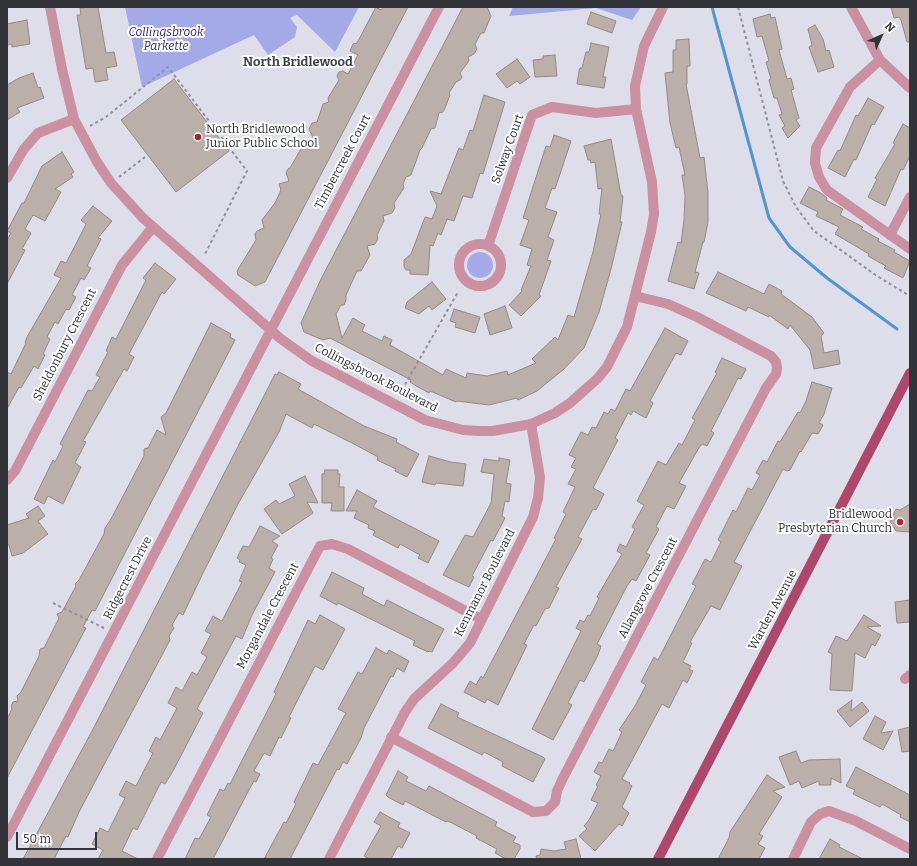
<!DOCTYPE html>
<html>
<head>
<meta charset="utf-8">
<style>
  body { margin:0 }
  #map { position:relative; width:917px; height:866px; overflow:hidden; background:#dddeea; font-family:Bitter,serif }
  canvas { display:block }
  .frame { position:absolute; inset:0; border:8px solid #333439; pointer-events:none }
  .north { position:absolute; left:861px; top:16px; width:40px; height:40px; -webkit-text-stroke:3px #fff; paint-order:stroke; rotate:45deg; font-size:11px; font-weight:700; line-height:16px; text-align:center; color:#333439 }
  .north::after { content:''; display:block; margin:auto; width:14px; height:18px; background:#333439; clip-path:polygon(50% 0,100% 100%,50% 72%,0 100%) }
  .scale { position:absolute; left:16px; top:832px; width:81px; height:18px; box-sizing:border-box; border:2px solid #333439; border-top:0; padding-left:5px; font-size:12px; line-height:14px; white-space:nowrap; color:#333439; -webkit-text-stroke:3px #fff; paint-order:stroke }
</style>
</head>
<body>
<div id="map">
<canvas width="917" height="866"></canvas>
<div class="frame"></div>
<div class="north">N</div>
<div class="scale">50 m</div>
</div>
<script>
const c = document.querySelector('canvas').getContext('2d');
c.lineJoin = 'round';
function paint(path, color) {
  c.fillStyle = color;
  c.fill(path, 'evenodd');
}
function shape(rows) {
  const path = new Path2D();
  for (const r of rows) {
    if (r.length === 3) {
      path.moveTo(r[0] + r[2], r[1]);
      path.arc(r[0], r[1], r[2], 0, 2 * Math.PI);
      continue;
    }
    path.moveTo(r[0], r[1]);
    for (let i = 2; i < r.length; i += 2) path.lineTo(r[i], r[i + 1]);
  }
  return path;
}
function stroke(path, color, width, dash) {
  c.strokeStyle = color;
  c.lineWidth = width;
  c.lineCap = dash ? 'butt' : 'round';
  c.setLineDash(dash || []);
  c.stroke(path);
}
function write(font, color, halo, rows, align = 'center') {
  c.font = font + ' Bitter,serif';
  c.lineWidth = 4;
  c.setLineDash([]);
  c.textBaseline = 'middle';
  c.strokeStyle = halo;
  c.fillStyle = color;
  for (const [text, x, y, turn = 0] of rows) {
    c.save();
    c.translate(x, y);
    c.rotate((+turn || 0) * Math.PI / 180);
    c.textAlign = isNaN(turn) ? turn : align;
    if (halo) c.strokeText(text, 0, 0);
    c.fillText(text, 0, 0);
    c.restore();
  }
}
paint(shape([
  [125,7,359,7,335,52,297,15,290,18,297,27,295,37,268,55,254,35,142,87],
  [513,7,641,7,632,20,596,8,509,16],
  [480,265,13]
]), '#a4a9e7');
stroke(shape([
  [712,7,769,218,790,247,827,278,897,329]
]), '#5396cb', 3);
const building = shape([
  [89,7,98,7,106,53,114,52,117,66,106,68,108,80,95,82,93,68,86,69,77,15,81,15,80,8,89,7],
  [376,7,381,10,383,7,408,7,265,282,255,286,238,275,237,271,256,240,255,234,257,231,264,228,262,220,275,203,281,190,279,184,289,181,286,173,288,169,290,168,306,140,313,138,309,129,312,123,317,122,323,104,329,102,328,98,339,80,337,76,339,72,343,71,348,74,358,55,350,51,353,44,357,43,376,7],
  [463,7,487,7,491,16,484,33,481,33,475,44,477,49,474,54,468,57,469,61,460,73,462,77,460,80,456,82,449,93,450,95,445,108,443,112,439,113,435,128,431,129,422,148,420,150,411,175,406,177,403,184,404,188,394,203,395,208,392,213,383,216,384,221,377,235,378,239,375,244,367,246,370,255,361,271,357,271,346,295,346,300,344,305,341,305,336,314,342,338,353,318,365,325,362,331,382,341,384,336,392,340,390,345,443,375,446,369,466,378,467,373,487,376,507,371,508,375,536,363,532,359,555,337,558,340,568,315,574,317,593,252,601,214,599,214,602,188,598,189,595,162,591,163,590,160,588,160,584,146,611,139,621,195,623,196,620,222,622,222,611,269,599,312,584,348,564,369,537,391,518,400,517,398,489,405,457,401,456,402,430,391,429,393,418,387,410,382,411,380,330,338,323,340,304,332,301,323,321,279,463,7],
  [891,7,910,7,910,42,907,42,901,20,899,17,894,18,891,7],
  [591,12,616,21,612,33,587,24,591,12],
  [770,14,771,18,775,17,782,49,779,50,787,79,791,78,794,89,791,90,799,118,796,120,800,126,788,138,782,128,785,126,779,115,782,114,777,98,774,98,769,80,771,79,766,62,769,61,762,36,757,37,753,19,770,14],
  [27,20,30,44,12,47,12,44,7,45,7,24,27,20],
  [815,25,823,39,826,51,829,50,834,67,818,72,809,47,812,45,808,29,815,25],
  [689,39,690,66,687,66,687,84,686,84,700,158,704,157,708,193,708,222,704,242,703,242,695,272,699,273,694,289,668,281,678,242,681,243,684,220,685,195,682,175,685,175,679,147,676,148,670,123,665,73,673,72,673,50,676,50,676,40,689,39],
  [591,43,609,47,603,77,606,77,604,88,577,84,579,71,580,68,582,68,586,52,589,52,591,43],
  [555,55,557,76,535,77,533,60,543,59,543,56,555,55],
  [517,59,530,77,520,84,517,81,507,88,496,74,517,59],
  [33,73,38,88,40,87,44,98,17,108,20,112,7,120,7,85,19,78,33,73],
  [174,79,229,151,176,192,121,120,174,79],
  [484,95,505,102,483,174,480,173,472,198,463,196,454,221,447,219,441,235,438,233,433,246,430,245,428,275,410,274,410,270,406,270,404,267,404,260,411,254,425,217,432,219,437,206,430,191,441,194,459,148,463,150,470,130,473,131,484,95],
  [868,98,884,107,874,125,872,124,856,160,854,159,845,177,828,168,838,150,840,151,856,115,858,116,868,98],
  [903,124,910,128,910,156,903,170,901,169,885,206,868,197,877,179,875,178,895,144,893,143,903,124],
  [554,135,571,141,555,189,552,188,545,208,557,212,548,237,554,240,547,260,551,261,539,295,541,296,521,316,509,305,522,291,521,290,531,266,527,265,532,249,520,245,529,220,523,218,546,146,550,147,554,135],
  [62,152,74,172,71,174,73,177,55,189,61,192,45,221,33,215,25,229,31,233,22,249,25,250,7,284,7,240,11,233,7,231,22,203,24,203,42,166,62,152],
  [809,187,821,193,827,198,826,200,843,209,840,215,863,227,861,229,879,239,878,241,895,250,894,252,910,261,903,278,884,268,886,266,868,256,869,254,835,234,839,227,816,216,818,212,800,203,809,187],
  [93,206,112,221,98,238,101,239,87,266,91,268,84,280,81,278,72,295,76,297,69,310,66,309,58,324,55,322,47,337,50,339,43,354,45,355,38,369,34,366,21,388,19,387,7,409,7,372,11,374,26,343,25,343,27,337,61,278,54,275,61,261,66,263,79,238,86,224,81,220,93,206],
  [155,263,176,279,164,294,162,292,129,354,134,357,127,371,124,369,83,441,86,442,75,463,81,467,63,504,48,496,44,504,34,499,53,460,55,462,63,446,60,444,88,390,92,391,100,377,96,375,108,352,106,351,112,337,116,339,146,280,143,278,155,263],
  [718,272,764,294,769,284,782,291,781,294,812,317,824,333,821,336,824,353,838,350,840,364,814,369,810,350,790,325,788,329,769,315,769,317,748,307,746,311,706,293,718,272],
  [432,282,446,299,432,310,429,306,419,314,405,308,407,302,432,282],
  [505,306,512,328,490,335,484,314,505,306],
  [454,309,480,317,475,333,455,327,456,323,450,321,454,309],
  [211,323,231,334,230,337,235,340,95,611,92,610,83,627,86,628,78,643,7,778,7,719,12,709,11,706,13,702,18,701,17,696,21,692,39,656,40,649,44,648,59,618,57,614,62,612,76,586,75,584,79,580,104,534,105,528,111,519,144,456,144,449,148,448,157,430,166,435,161,417,166,413,211,323],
  [665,328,688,341,681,355,676,353,669,366,650,401,653,403,646,418,633,411,631,415,628,413,615,438,618,440,593,488,604,494,596,510,593,509,578,537,582,539,556,587,559,588,549,608,545,609,536,626,534,625,524,644,527,645,498,705,487,699,485,703,464,692,470,681,476,685,481,676,483,678,556,539,554,538,566,514,563,512,575,487,568,484,576,469,571,467,576,458,569,455,581,432,588,435,592,427,596,428,604,412,608,414,611,409,615,411,626,389,630,391,665,328],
  [722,358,746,369,741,379,738,378,729,396,711,431,714,433,707,446,703,444,700,446,679,483,686,486,674,509,667,506,656,527,659,529,646,553,650,555,636,581,632,579,627,586,597,644,601,646,598,655,584,682,580,680,568,703,572,705,553,740,532,729,581,631,576,628,580,620,584,622,588,615,590,616,599,598,597,597,622,554,617,551,620,544,626,547,635,529,632,527,644,505,637,501,658,461,666,465,679,443,682,445,695,420,692,418,717,373,715,372,722,358],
  [279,372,301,384,298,389,364,426,397,439,396,442,419,454,407,477,395,471,396,469,377,460,378,457,354,444,314,424,312,428,286,414,279,432,238,504,203,573,183,615,179,613,172,625,174,628,169,636,170,640,79,812,68,837,66,836,54,859,23,859,91,733,269,386,275,374,277,375,279,372],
  [812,382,832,388,824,414,819,423,823,425,818,434,812,433,801,452,800,451,790,470,787,471,783,469,734,562,742,566,720,610,711,606,690,642,692,643,683,662,691,666,689,669,693,671,687,683,683,680,669,708,662,704,622,779,630,783,629,784,632,786,622,807,629,813,622,826,619,824,595,851,579,836,587,829,584,826,589,820,598,803,591,800,598,786,596,785,601,776,594,772,599,762,602,763,609,749,613,751,622,732,619,730,635,706,646,685,641,682,654,657,658,660,696,586,692,584,705,559,711,562,721,542,718,540,733,510,736,512,748,488,752,490,760,475,756,473,763,460,767,462,778,441,780,442,798,412,800,413,806,401,812,382],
  [429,456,451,462,466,464,463,486,436,483,435,485,422,482,429,456],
  [499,458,510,460,506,483,511,484,509,502,505,501,502,516,505,518,493,541,491,540,472,576,474,577,469,587,443,575,465,535,473,537,491,503,494,474,481,472,484,459,499,461,499,458],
  [325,470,338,470,338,474,340,474,339,487,344,487,344,511,331,511,332,503,322,503,322,474,324,474,325,470],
  [305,476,318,503,307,502,313,513,282,534,264,509,276,500,279,504,295,496,289,484,305,476],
  [357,490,377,501,373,507,439,541,428,563,418,558,420,555,400,544,398,548,373,535,375,531,368,528,369,525,354,518,357,511,346,511,357,490],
  [910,504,910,532,896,531,890,521,896,509,900,510,910,504],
  [38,506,45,516,38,521,48,534,23,553,12,556,9,545,7,545,7,525,29,518,26,514,38,506],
  [260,526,280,536,272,541,278,545,271,558,273,559,269,568,275,572,252,615,242,639,236,636,197,709,203,713,173,771,165,784,161,782,137,830,133,828,122,851,138,859,98,859,103,850,92,844,100,828,108,832,125,798,119,795,126,781,136,786,153,753,149,751,156,737,160,740,177,708,168,703,176,687,182,691,192,672,197,675,207,657,201,653,211,634,205,631,213,616,222,621,242,582,239,581,246,565,239,562,240,560,237,558,243,546,249,547,260,526],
  [332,572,364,588,362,594,384,606,387,600,444,629,432,652,429,651,428,652,413,645,415,641,387,627,338,603,337,605,320,596,332,572],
  [910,600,910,622,897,623,895,602,910,600],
  [320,615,345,629,323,670,315,666,289,717,291,718,281,738,279,737,270,756,264,753,254,771,260,774,256,782,254,781,250,788,213,859,185,859,195,838,199,839,211,817,207,815,220,789,224,791,228,783,230,784,276,694,274,692,308,620,315,624,320,615],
  [864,615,881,626,867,627,881,635,875,646,872,644,865,658,855,653,852,691,830,690,832,654,828,652,836,636,847,641,864,615],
  [376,648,387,654,389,650,409,661,404,672,397,668,393,677,391,676,364,728,361,738,347,764,343,762,339,770,337,769,290,859,264,859,284,822,286,823,296,804,294,802,313,763,318,765,346,713,338,709,358,672,362,674,376,648],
  [852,700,851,711,862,702,869,711,850,727,837,711,852,700],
  [441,704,459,713,457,717,543,757,545,759,533,782,502,766,503,762,484,752,482,755,428,728,441,704],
  [875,716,886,722,881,733,893,731,883,750,863,739,875,716],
  [910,727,910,751,902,752,898,730,910,727],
  [796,751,801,763,809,760,840,759,841,783,831,778,831,785,819,785,819,781,802,788,799,781,790,785,779,757,796,751],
  [856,767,910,795,910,822,900,817,901,815,882,804,880,807,853,794,855,790,846,786,856,767],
  [398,771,408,777,406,781,426,791,429,786,497,822,495,826,516,837,513,842,520,845,520,849,514,859,506,859,495,853,497,849,476,838,477,836,452,823,447,821,446,822,405,801,403,805,388,797,386,795,398,771],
  [767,775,785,787,773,791,782,797,759,834,763,836,758,844,765,848,759,859,718,859,729,838,730,832,767,775],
  [380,812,400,823,398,827,410,833,402,848,398,846,391,859,369,859,364,856,381,826,374,822,380,812],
  [576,839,581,859,537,859,536,856,540,855,541,849,554,851,566,849,564,842,576,839],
  [830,839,840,845,839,847,863,859,819,859,830,839]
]);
paint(building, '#bbafaa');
stroke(building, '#958984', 1);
stroke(shape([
  [738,7,783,181,796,207,814,231,877,276,910,296],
  [90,126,106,117,168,67,247,171,205,254],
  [119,177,145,157],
  [399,395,458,292],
  [53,603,104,628]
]), '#90919a', 2, [3, 3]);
stroke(shape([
  [50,7,62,69,74,119,97,162,111,183,143,218,281,339,312,361,425,420,463,430,480,431,493,431,531,424,555,413,570,403,597,379,607,367,627,327,651,232,654,214,652,182,636,109,635,86,644,46,663,7],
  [851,7,880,60,910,88],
  [880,60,850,87,816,148,815,163,819,177,827,190,910,249],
  [7,178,24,149,38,133,74,119],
  [890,235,910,197],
  [480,265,21],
  [488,246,532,115,552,107,596,113,636,109],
  [7,480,15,471,122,265,153,227],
  [905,679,910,675],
  [391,737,533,812,546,811,555,802,557,791,563,778,766,388,776,374,777,368,776,362,771,356,697,317,668,304,635,296],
  [7,837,439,7],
  [157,859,320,546,332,544,348,549,481,619],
  [329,859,405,712,414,699,453,663,470,643,533,517,538,498,540,477,531,424],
  [793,859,811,822,820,814,829,811,856,821,910,849]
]), '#cb90a1', 10);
stroke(shape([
  [658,859,910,373]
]), '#af476d', 10);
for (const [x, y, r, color] of [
  [198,137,4,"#b21f3f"],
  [900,522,4,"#b21f3f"]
]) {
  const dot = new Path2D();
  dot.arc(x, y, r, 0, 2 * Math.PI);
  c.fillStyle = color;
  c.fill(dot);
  stroke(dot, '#fff', 1.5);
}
write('italic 12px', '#332d80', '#fff', [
  ["Collingsbrook",166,33],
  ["Parkette",166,47]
]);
write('12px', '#333439', '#fff', [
  ["North Bridlewood",206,130],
  ["Junior Public School",206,144],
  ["Bridlewood",892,515,"right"],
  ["Presbyterian Church",892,529,"right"]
], 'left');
write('12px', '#333439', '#fff', [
  ["Solway Court",508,149,-70],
  ["Timbercreek Court",343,162,-62],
  ["Sheldonbury Crescent",65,345,-63],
  ["Collingsbrook Boulevard",376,378,27],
  ["Ridgecrest Drive",128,578,-63],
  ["Kenmanor Boulevard",485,583,-63],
  ["Allangrove Crescent",648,588,-62],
  ["Warden Avenue",773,610,-62],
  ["Morgandale Crescent",268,616,-62]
]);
write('bold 13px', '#43444d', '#fff', [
  ["North Bridlewood",298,62]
]);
</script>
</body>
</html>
